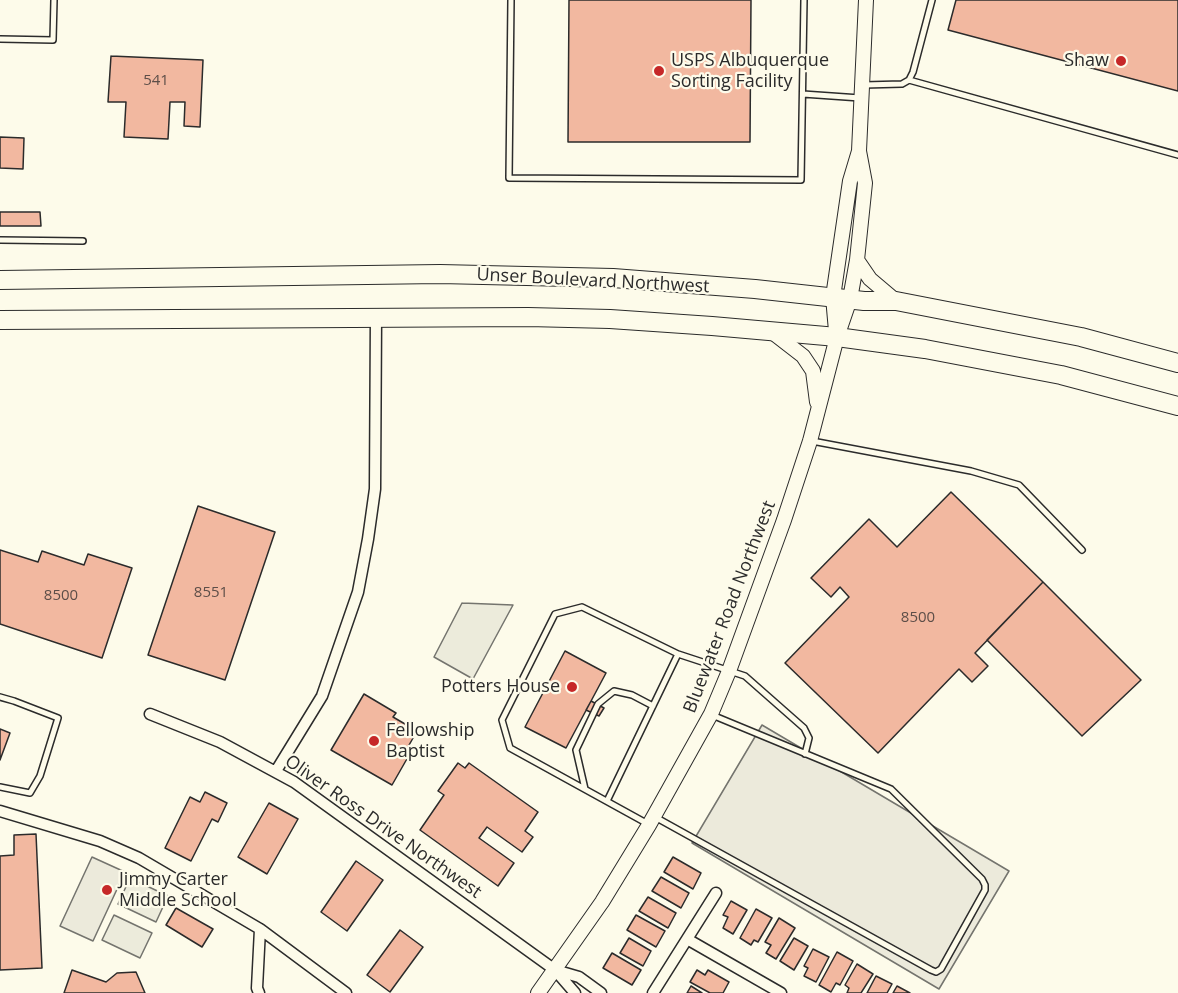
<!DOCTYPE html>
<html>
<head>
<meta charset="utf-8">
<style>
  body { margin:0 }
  canvas { display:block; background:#fdfbea }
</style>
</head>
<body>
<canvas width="1178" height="993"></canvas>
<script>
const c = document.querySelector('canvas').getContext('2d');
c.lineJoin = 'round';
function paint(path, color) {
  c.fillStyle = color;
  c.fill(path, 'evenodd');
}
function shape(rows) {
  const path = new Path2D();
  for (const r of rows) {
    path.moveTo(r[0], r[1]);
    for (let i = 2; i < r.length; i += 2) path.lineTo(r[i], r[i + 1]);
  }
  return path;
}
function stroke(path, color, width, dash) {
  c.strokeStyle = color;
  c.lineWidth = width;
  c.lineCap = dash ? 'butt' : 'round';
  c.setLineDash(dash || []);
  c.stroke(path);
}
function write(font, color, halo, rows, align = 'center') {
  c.font = font + ' "Open Sans",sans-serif';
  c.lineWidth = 4.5;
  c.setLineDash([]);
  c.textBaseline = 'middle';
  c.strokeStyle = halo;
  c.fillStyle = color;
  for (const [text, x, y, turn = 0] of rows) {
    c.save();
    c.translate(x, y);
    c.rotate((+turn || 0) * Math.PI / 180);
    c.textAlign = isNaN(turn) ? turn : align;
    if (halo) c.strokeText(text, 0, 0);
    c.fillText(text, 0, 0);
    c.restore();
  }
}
const green = shape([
  [462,603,513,605,473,679,434,657,462,603],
  [130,878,168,896,156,922,118,904,130,878],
  [114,915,152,933,140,958,102,940,114,915]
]);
paint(green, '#ecebdb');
stroke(green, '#74746e', 1.5);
const parking = shape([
  [762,725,1009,871,939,989,692,843,762,725],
  [92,857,125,872,93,941,60,926,92,857]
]);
paint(parking, '#eceadb');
stroke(parking, '#74746e', 1.5);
const building = shape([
  [569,0,751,0,750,142,568,142,569,0],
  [956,0,1178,0,1178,91,948,30,956,0],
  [111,56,203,60,200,127,184,126,185,102,170,102,168,139,124,137,126,102,108,102,111,56],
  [0,137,24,138,23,169,0,168,0,137],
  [0,212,40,212,41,226,0,226,0,212],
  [951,492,1043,582,975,653,988,666,972,682,959,669,878,753,785,663,849,597,840,587,831,597,811,578,869,519,897,547,951,492],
  [198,506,275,532,225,680,148,655,198,506],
  [0,550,38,562,42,551,84,565,88,554,132,568,102,658,0,624,0,550],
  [1043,582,1141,680,1082,736,987,640,1043,582],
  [565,651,606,673,566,748,525,727,565,651],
  [364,694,396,713,393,717,417,731,404,754,408,757,392,785,331,750,364,694],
  [591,701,604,708,599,716,586,710,591,701],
  [0,729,10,733,0,760,0,729],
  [458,763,465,768,469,763,538,812,525,831,533,837,522,852,487,827,479,838,514,863,498,886,420,830,444,795,438,791,458,763],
  [205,792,227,803,218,822,212,819,191,861,165,848,190,797,200,802,205,792],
  [269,803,298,819,267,874,238,857,269,803],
  [36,834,42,968,0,970,0,856,14,855,14,835,36,834],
  [673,857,701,873,693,889,664,872,673,857],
  [356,861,383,880,347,931,321,912,356,861],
  [661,877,689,893,681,908,652,891,661,877],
  [648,897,676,913,668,928,639,911,648,897],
  [731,901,747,910,733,934,723,928,728,917,723,915,731,901],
  [176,908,213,929,202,947,166,925,176,908],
  [756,909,772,918,758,942,754,940,751,945,740,938,756,909],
  [636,915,665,931,656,947,627,930,636,915],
  [779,918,795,928,776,959,766,953,771,945,765,942,779,918],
  [400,930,423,947,390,992,367,975,400,930],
  [629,938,651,951,643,966,620,953,629,938],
  [794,938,808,946,794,970,780,961,794,938],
  [813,949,829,957,816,982,804,976,808,968,804,966,813,949],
  [837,952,853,961,840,985,836,983,831,992,819,985,837,952],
  [612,953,641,970,632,985,603,968,612,953],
  [857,964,873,974,861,993,847,993,849,988,845,985,857,964],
  [72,970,106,982,117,973,136,972,145,993,64,993,72,970],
  [697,970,705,975,708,970,729,982,723,993,710,993,690,982,697,970],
  [876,976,892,984,887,993,867,993,876,976],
  [691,986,702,993,687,993,691,986],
  [897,986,910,993,893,993,897,986]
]);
paint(building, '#f2b8a0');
stroke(building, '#2b2b2b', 1.5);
const service = shape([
  [511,0,509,178,801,180,804,0],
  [0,39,53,40,54,0],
  [909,80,1178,155],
  [864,85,902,84,909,80,913,72,932,0],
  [803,94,860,98],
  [0,240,83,241],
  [812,441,971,471,1019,485,1082,550],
  [678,654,745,676,804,728,809,738,805,754],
  [0,697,14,701,58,718,40,776,30,793,0,787],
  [585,789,576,750,598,704,614,691,632,695,653,706],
  [607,801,678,654,582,607,555,614,502,720,510,748,648,824],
  [655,817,931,970,936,972,941,969,985,890,985,885,982,879,891,789,712,715]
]);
const minor = shape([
  [150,714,220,742,294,782,555,970,575,993],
  [276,771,322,696,358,592,368,539,375,489,376,316],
  [0,811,100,841,139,858,260,929,346,993],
  [687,939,781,993],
  [555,970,579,977,601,993],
  [259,993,257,988,260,929],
  [653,993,716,893]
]);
const tertiary = shape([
  [857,260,870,279,896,301],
  [836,331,833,297,850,181,859,151,866,0],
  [772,332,803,356,813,371,817,402],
  [538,993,602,902,649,825,711,714,729,671,784,520,810,441,837,337,850,299,857,260,865,183,859,151]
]);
const primary = shape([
  [0,280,440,274,613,278,755,289,864,301,896,301,1081,337,1178,363],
  [0,320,528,317,610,319,712,326,837,337,925,349,1061,375,1178,406]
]);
stroke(service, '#2b2b2b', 8);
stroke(minor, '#2b2b2b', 13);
stroke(tertiary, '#2b2b2b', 16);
stroke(primary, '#2b2b2b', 20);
stroke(service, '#fdfbea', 5);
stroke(minor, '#fdfbea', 10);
stroke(tertiary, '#fdfbea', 14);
stroke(primary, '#fdfbea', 18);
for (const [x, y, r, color] of [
  [1121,61,6,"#c62828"],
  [659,71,6,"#c62828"],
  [572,687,6,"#c62828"],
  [374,741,6,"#c62828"],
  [107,890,6,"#c62828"]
]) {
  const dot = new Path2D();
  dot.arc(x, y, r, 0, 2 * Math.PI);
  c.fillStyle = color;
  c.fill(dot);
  stroke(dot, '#fdfbea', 2);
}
write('15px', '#5d4e48', null, [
  ["541",156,81],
  ["8551",211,593],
  ["8500",61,596],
  ["8500",918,618]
]);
write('18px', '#2b2b2b', '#fdfbea', [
  ["USPS Albuquerque",671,61],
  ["Sorting Facility",671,82],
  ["Shaw",1109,61,"right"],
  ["Potters House",560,687,"right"],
  ["Fellowship",386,731],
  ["Baptist",386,752],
  ["Jimmy Carter",119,880],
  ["Middle School",119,901]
], 'left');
write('18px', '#2b2b2b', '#fdfbea', [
  ["Unser Boulevard Northwest",593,281,3],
  ["Bluewater Road Northwest",730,607,-69],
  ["Oliver Ross Drive Northwest",383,827,35]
]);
</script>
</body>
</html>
